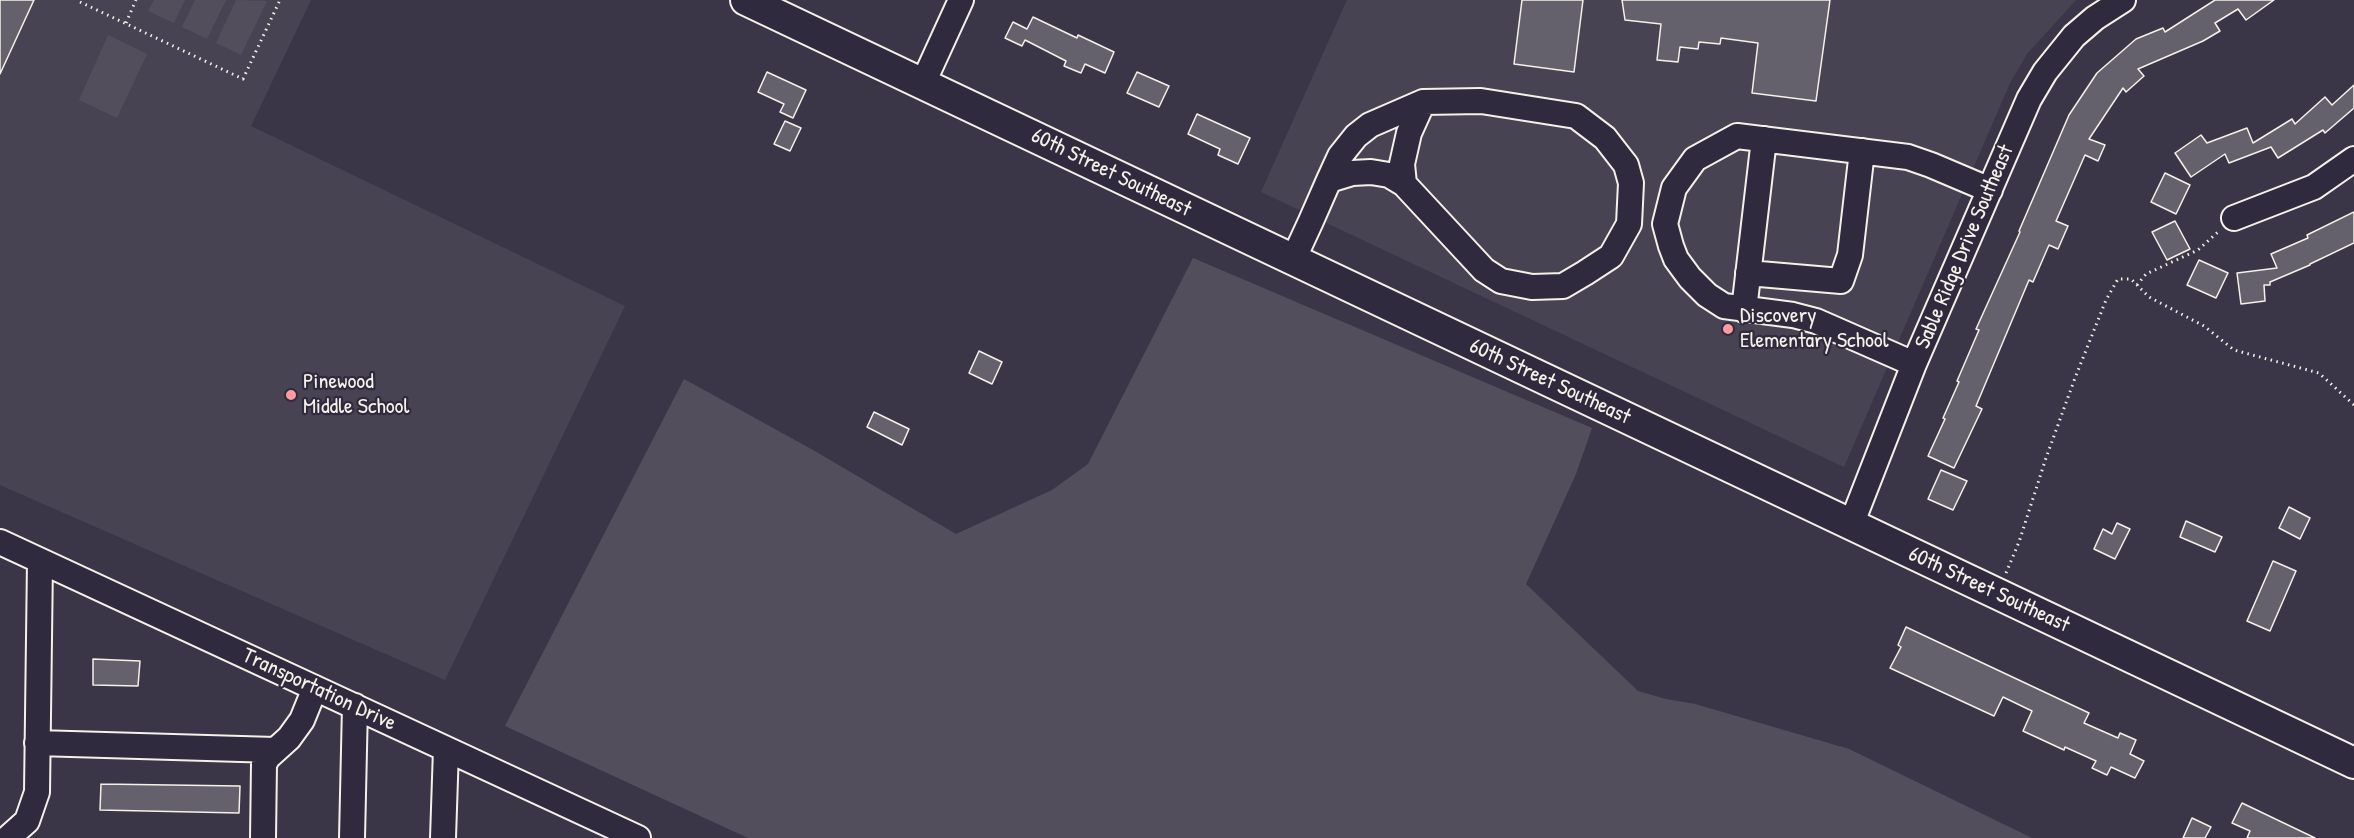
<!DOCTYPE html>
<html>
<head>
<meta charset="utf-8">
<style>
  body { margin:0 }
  canvas { display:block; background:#3b3647 }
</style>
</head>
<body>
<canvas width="2354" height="838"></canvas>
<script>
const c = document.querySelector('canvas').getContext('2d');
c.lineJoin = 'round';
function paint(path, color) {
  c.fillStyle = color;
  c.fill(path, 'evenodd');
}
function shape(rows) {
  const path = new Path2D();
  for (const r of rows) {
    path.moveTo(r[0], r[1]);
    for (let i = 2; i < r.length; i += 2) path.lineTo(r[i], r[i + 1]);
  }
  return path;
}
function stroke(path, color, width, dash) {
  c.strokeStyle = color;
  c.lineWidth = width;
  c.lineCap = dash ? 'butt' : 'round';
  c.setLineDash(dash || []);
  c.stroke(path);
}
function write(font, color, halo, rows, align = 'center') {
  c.font = font + ' "Patrick Hand",sans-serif';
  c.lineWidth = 4.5;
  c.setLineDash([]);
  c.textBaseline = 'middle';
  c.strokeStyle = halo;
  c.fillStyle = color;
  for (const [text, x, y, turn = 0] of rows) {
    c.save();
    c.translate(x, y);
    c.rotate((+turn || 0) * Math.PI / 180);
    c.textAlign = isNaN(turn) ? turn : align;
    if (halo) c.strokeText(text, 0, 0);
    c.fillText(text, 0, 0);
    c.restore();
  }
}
paint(shape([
  [0,0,311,0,251,126,625,306,445,680,0,485],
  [1347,0,2076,0,2027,54,2010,83,1844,467,1261,192]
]), '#484352');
paint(shape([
  [154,0,185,0,174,23,148,11],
  [195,0,226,0,207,39,182,27],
  [236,0,267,1,241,55,216,43],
  [108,35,147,54,117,118,79,100],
  [1193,258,1592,428,1576,474,1526,584,1638,691,1666,699,1695,704,1849,749,2032,838,748,838,505,726,684,379,813,450,956,534,1052,490,1088,464]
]), '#534e5c');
const building = shape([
  [0,0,34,0,0,74,0,0],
  [1522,0,1583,0,1574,72,1514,64,1522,0],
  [1622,0,1830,0,1816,101,1752,93,1758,43,1721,38,1720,44,1699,42,1698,49,1680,47,1678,62,1657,60,1661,24,1625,20,1622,0],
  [2215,0,2274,0,2246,20,2238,9,2215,23,2220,31,2203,41,2138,69,2144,76,2126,92,2123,88,2089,139,2105,145,2098,161,2085,155,2056,221,2068,226,2058,249,2049,245,2033,282,2029,280,1976,406,1982,409,1954,468,1928,456,1945,419,1943,418,1959,382,1957,381,1979,330,1976,329,2020,232,2019,231,2069,115,2097,73,2136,39,2163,28,2165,32,2215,0],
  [1033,17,1077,38,1078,35,1114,52,1105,73,1085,64,1081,73,1064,66,1066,61,1025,40,1022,46,1005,38,1013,22,1027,29,1033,17],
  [767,72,806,90,793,118,780,112,784,104,758,92,767,72],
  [1137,72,1169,86,1159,107,1127,93,1137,72],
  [2354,85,2354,108,2325,133,2323,130,2278,158,2271,147,2229,163,2225,154,2191,177,2175,153,2201,135,2207,143,2247,128,2253,143,2292,119,2295,124,2325,97,2332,105,2354,85],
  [1197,114,1250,138,1238,164,1218,155,1220,149,1188,134,1197,114],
  [785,121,801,128,790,151,774,144,785,121],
  [2165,173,2190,185,2176,214,2151,202,2165,173],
  [2354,212,2354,243,2310,264,2310,265,2270,282,2270,285,2264,285,2265,301,2241,304,2237,273,2277,268,2271,254,2308,238,2307,235,2354,212],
  [2175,221,2190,249,2167,260,2152,232,2175,221],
  [2199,260,2228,273,2216,298,2187,285,2199,260],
  [979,351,1002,362,992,384,969,373,979,351],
  [874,412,909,429,902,445,867,427,874,412],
  [1941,470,1967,481,1953,510,1928,499,1941,470],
  [2289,507,2310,518,2300,539,2279,528,2289,507],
  [2186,521,2222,537,2215,552,2180,537,2186,521],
  [2117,523,2130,529,2115,559,2094,549,2103,529,2112,534,2117,523],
  [2273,561,2296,571,2270,631,2247,621,2273,561],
  [1906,627,2089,713,2084,723,2118,738,2120,733,2136,740,2130,754,2144,761,2135,778,2111,767,2107,775,2092,768,2096,761,2065,747,2064,750,2023,731,2032,711,2003,697,1994,716,1890,668,1901,647,1898,645,1906,627],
  [93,659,140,661,138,686,93,685,93,659],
  [101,784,240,786,239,813,100,810,101,784],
  [2242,803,2315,838,2247,838,2250,831,2232,823,2242,803],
  [2192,818,2211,827,2205,838,2183,838,2192,818]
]);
paint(building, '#65616c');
stroke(building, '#f4f1e8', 1.5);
const minor = shape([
  [923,83,961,0],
  [1404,184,1402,164,1409,133,1423,102],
  [2234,218,2314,187,2354,159],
  [1293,260,1311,221,1329,180,1340,156,1356,136,1370,125,1423,102,1481,101,1576,116,1605,138,1626,165,1631,183,1629,224,1611,256,1585,273,1563,286,1532,287,1501,281,1484,270,1404,184,1389,175,1371,172,1352,173,1329,180],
  [1748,273,1841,281,1850,255,1862,151],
  [1744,310,1764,139],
  [1914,364,1816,321,1793,315,1724,306,1707,295,1690,278,1676,259,1671,246,1665,224,1674,188,1695,159,1737,136,1908,157,1931,165,1990,190],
  [1851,525,1914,364,2029,99,2045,72,2074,36,2095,18,2123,0],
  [0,542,638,838],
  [37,743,275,750],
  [8,838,27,821,37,792,40,561],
  [263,838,264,764,268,757,289,738,302,720,315,688],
  [352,838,355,706],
  [443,838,446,749]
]);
const major = shape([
  [746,0,2354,763]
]);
stroke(minor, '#f4f1e8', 28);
stroke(major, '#f4f1e8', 34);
stroke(shape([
  [80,2,243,79,280,0],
  [126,23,136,0],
  [2137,285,2146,274,2198,250,2219,231],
  [2006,573,2019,542,2046,458,2075,378,2106,300,2118,279,2131,279,2149,297,2204,326,2234,350,2319,373,2354,405]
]), '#f4f1e8', 3, [1.5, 4.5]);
stroke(minor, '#2f2a3d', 24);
stroke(major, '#2f2a3d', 30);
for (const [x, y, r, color] of [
  [1728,329,6,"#ff9aa2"],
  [291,395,6,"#ff9aa2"]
]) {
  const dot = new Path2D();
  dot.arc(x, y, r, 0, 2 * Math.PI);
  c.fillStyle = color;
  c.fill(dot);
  stroke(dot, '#2f2a3d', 2);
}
write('22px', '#f4f1e8', '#2f2a3d', [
  ["60th Street Southeast",1111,173,26],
  ["Sable Ridge Drive Southeast",1965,247,-67],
  ["60th Street Southeast",1550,382,25],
  ["60th Street Southeast",1989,590,25],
  ["Transportation Drive",319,690,25]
]);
write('22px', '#f4f1e8', '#2f2a3d', [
  ["Discovery",1740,316],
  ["Elementary School",1740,341],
  ["Pinewood",303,382],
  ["Middle School",303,407]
], 'left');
</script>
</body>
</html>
